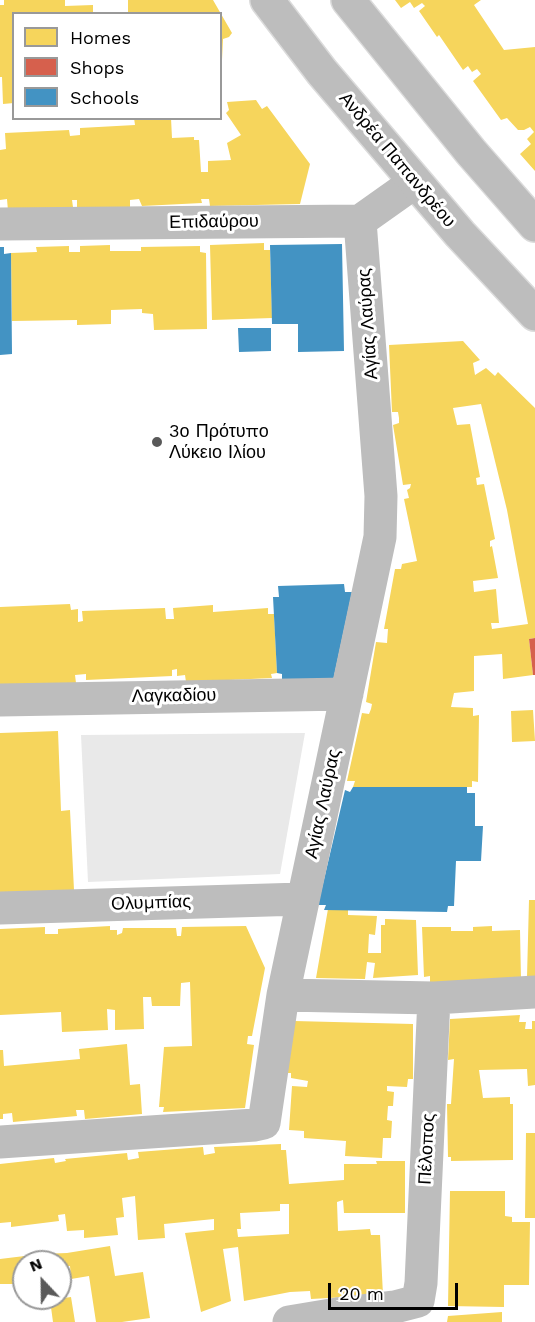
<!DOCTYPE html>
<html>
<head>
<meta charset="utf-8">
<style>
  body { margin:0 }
  #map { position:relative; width:535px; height:1322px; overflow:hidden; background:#fff; font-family:"Work Sans",sans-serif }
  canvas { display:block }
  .legend { position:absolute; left:12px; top:12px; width:210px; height:108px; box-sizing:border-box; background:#fff; border:2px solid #999; margin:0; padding:8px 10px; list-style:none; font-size:18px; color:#000 }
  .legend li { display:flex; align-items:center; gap:12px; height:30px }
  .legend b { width:30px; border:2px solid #999 }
  .north { position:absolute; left:12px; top:1250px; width:60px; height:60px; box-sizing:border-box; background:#fff; border:2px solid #999; border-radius:50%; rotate:338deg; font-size:16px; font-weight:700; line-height:24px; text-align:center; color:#000 }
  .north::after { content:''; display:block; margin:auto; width:21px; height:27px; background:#595959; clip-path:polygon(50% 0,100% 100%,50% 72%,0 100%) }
  .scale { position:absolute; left:328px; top:1283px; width:130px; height:27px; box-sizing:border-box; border:3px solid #000; border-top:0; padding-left:8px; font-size:18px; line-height:21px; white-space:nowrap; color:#000; -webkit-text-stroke:4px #fff; paint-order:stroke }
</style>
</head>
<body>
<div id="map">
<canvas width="535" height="1322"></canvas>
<ul class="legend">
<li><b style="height:16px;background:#f6d55c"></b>Homes</li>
<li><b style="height:16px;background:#d6604d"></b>Shops</li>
<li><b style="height:16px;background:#4393c3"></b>Schools</li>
</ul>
<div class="north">N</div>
<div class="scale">20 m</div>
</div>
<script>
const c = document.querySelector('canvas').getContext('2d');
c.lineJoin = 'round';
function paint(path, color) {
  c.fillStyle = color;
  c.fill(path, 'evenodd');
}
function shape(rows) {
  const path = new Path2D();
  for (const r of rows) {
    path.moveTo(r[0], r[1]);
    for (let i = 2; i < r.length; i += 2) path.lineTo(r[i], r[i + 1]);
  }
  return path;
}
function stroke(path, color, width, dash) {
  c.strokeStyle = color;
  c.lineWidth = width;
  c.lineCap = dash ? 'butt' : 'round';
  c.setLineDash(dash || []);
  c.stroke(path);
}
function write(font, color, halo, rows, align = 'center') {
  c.font = font + ' "Work Sans",sans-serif';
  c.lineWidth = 6;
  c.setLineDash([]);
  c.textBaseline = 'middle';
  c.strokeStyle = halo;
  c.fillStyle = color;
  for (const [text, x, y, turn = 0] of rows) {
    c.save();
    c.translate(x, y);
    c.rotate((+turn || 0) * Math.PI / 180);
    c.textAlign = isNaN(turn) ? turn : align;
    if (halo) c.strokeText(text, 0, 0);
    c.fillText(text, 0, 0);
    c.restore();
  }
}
paint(shape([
  [305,733,280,874,88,882,81,735]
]), '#e9e9e9');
paint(shape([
  [4,0,65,0,65,6,93,5,93,14,14,14,14,103,3,104,2,77,0,77,0,5,4,5],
  [128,0,213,0,232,33,229,37,223,39,222,60,220,60,220,14,128,14],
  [395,0,481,0,474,5,504,50,535,47,535,171,520,154,531,144,527,139,534,132,530,127,524,130,518,130,507,118,501,120,473,81,481,74,477,69,472,72,468,66,463,70,439,35,437,37,419,11,425,6,422,3,414,8,410,2,401,8],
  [256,100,262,109,267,106,310,164,300,204,210,206,209,199,201,199,202,203,142,206,139,199,130,200,130,208,77,211,77,200,72,200,73,207,8,211,7,199,0,200,0,150,6,149,5,133,69,130,70,136,80,135,80,128,135,125,134,118,171,118,172,138,194,137,194,140,199,140,201,172,208,172,208,161,231,160,227,143,241,135,226,113,229,110,227,102],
  [264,243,264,250,270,250,272,318,212,320,210,245],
  [110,245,110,251,141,251,141,247,200,246,200,252,206,253,207,329,154,330,153,314,142,313,142,309,111,310,111,324,77,325,77,320,12,321,11,253,37,252,36,247,69,246,69,252,80,252,80,246],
  [463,341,480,360,473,363,475,375,486,368,495,376,498,372,535,408,535,638,529,639,533,675,503,679,502,654,474,656,474,691,454,693,451,707,473,708,473,716,479,715,478,782,472,781,472,787,353,787,355,781,347,781,362,713,369,714,371,709,372,704,366,702,376,642,387,643,388,629,384,629,395,569,401,569,402,564,417,561,404,499,409,498,407,490,410,488,411,484,403,485,393,425,399,423,399,418,398,412,392,412,389,345],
  [481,404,507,510,528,624,492,629,491,623,499,623,496,589,474,592,473,581,498,578,492,546,490,547,490,541,495,539,484,484,477,485,476,478,480,477,470,424,457,425,453,408],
  [70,604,71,610,78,609,78,622,83,621,82,611,165,608,166,619,174,619,173,608,213,605,213,612,268,608,268,614,274,614,277,673,271,674,272,678,186,682,185,675,177,676,177,669,172,670,172,676,86,680,86,674,75,675,76,683,0,687,0,607],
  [533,710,535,741,512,742,511,711],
  [58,731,61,811,70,810,74,890,0,893,0,733],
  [529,900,535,900,535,977,527,977],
  [328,909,348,910,348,915,377,916,375,935,369,934,368,953,381,953,381,925,385,925,385,919,416,920,418,975,373,978,375,963,367,962,365,979,316,978],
  [110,926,110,930,117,930,117,935,122,933,123,928,176,928,177,936,181,936,182,927,246,926,265,968,252,1036,248,1036,247,1044,254,1045,245,1108,163,1112,164,1107,159,1107,164,1047,192,1046,190,982,181,983,180,1006,152,1006,151,997,143,997,144,1029,115,1030,115,1010,107,1009,108,1030,62,1032,61,1012,0,1015,0,929,45,927,45,934,58,934,58,929],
  [492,926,492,931,520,930,521,980,430,983,430,976,424,977,422,927,451,927,451,931,473,931,473,927],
  [520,1015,519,1022,526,1022,525,1029,532,1029,532,1021,535,1021,535,1085,528,1086,527,1069,479,1070,483,1098,510,1097,510,1104,513,1104,513,1160,451,1161,451,1157,448,1157,447,1104,451,1104,454,1059,448,1060,450,1019],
  [294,1021,413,1024,413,1079,408,1079,407,1087,387,1086,387,1091,394,1092,393,1106,388,1106,387,1120,392,1121,391,1138,383,1138,382,1158,345,1156,346,1141,304,1138,304,1131,289,1130,292,1086,307,1087,308,1081,291,1078,291,1073,286,1073],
  [127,1044,130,1085,140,1084,142,1114,85,1119,84,1110,76,1110,77,1116,13,1122,12,1113,3,1114,3,1119,0,1119,0,1050,3,1050,4,1066,80,1059,79,1049],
  [526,1133,535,1133,535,1218,525,1218],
  [281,1144,281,1150,286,1150,289,1184,344,1180,344,1164,377,1164,376,1161,405,1161,405,1213,344,1213,343,1200,337,1202,338,1231,370,1229,371,1235,380,1235,383,1295,311,1299,310,1291,290,1292,244,1301,238,1247,223,1249,231,1301,201,1312,185,1233,214,1230,214,1219,164,1224,165,1238,138,1240,135,1196,122,1198,124,1217,116,1218,118,1235,84,1238,84,1230,67,1231,65,1214,58,1215,59,1221,11,1227,11,1222,0,1223,0,1164,54,1158,55,1163,66,1161,65,1159,127,1153,128,1160,139,1158,138,1152,203,1147,204,1155,215,1153,214,1147],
  [280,1204,289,1204,289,1234,238,1237,237,1229,241,1229,240,1213,280,1211],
  [450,1191,505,1191,505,1216,512,1217,512,1222,530,1222,529,1285,504,1285,504,1307,448,1306],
  [110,1246,115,1276,143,1272,150,1318,122,1322,96,1322,89,1276,71,1279,70,1266,60,1267,60,1262,24,1262,24,1284,0,1284,0,1259,41,1254,67,1253],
  [71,1297,75,1322,53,1322,50,1300],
  [502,1312,502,1322,447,1322,448,1316]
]), '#f6d55c');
paint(shape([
  [535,638,535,675,533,675,529,639]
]), '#d6604d');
paint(shape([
  [342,244,344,351,298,352,298,324,272,324,270,245],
  [0,247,4,247,4,254,11,253,12,354,0,355],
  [238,328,271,328,271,351,239,352],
  [344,584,345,592,352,592,333,681,282,682,282,674,277,673,273,597,279,597,278,586],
  [353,787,467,787,467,793,475,793,475,826,483,826,481,861,456,861,454,906,448,906,447,912,324,910,326,905,318,905,345,790,350,792]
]), '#4393c3');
const major = shape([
  [267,0,322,72,460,234,535,314],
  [348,0,471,152,535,225]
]);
stroke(major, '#dbdbdb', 36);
stroke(shape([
  [0,224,360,221,415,182],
  [0,700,347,694],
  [0,908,302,899],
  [283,995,434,998,535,992],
  [0,1142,255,1125,264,1123,283,995,380,537,381,496,360,221],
  [289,1322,337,1314,395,1307,418,1301,421,1283,434,998]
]), '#bdbdbd', 33);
stroke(major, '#bdbdbd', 33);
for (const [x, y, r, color] of [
  [157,442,6,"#595959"]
]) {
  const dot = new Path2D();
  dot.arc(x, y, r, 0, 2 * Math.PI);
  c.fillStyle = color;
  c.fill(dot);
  stroke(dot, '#fff', 2);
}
write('18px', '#000', '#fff', [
  ["Ανδρέα Παπανδρέου",397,160,50],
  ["Επιδαύρου",214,222,-1],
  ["Αγίας Λαύρας",368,324,-94],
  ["Λαγκαδίου",174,696,-1],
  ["Αγίας Λαύρας",323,804,-78],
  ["Ολυμπίας",151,903,-2],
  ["Πέλοπος",427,1149,-87]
]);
write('18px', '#000', '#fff', [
  ["3ο Πρότυπο",169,432],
  ["Λύκειο Ιλίου",169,453]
], 'left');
</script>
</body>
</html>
